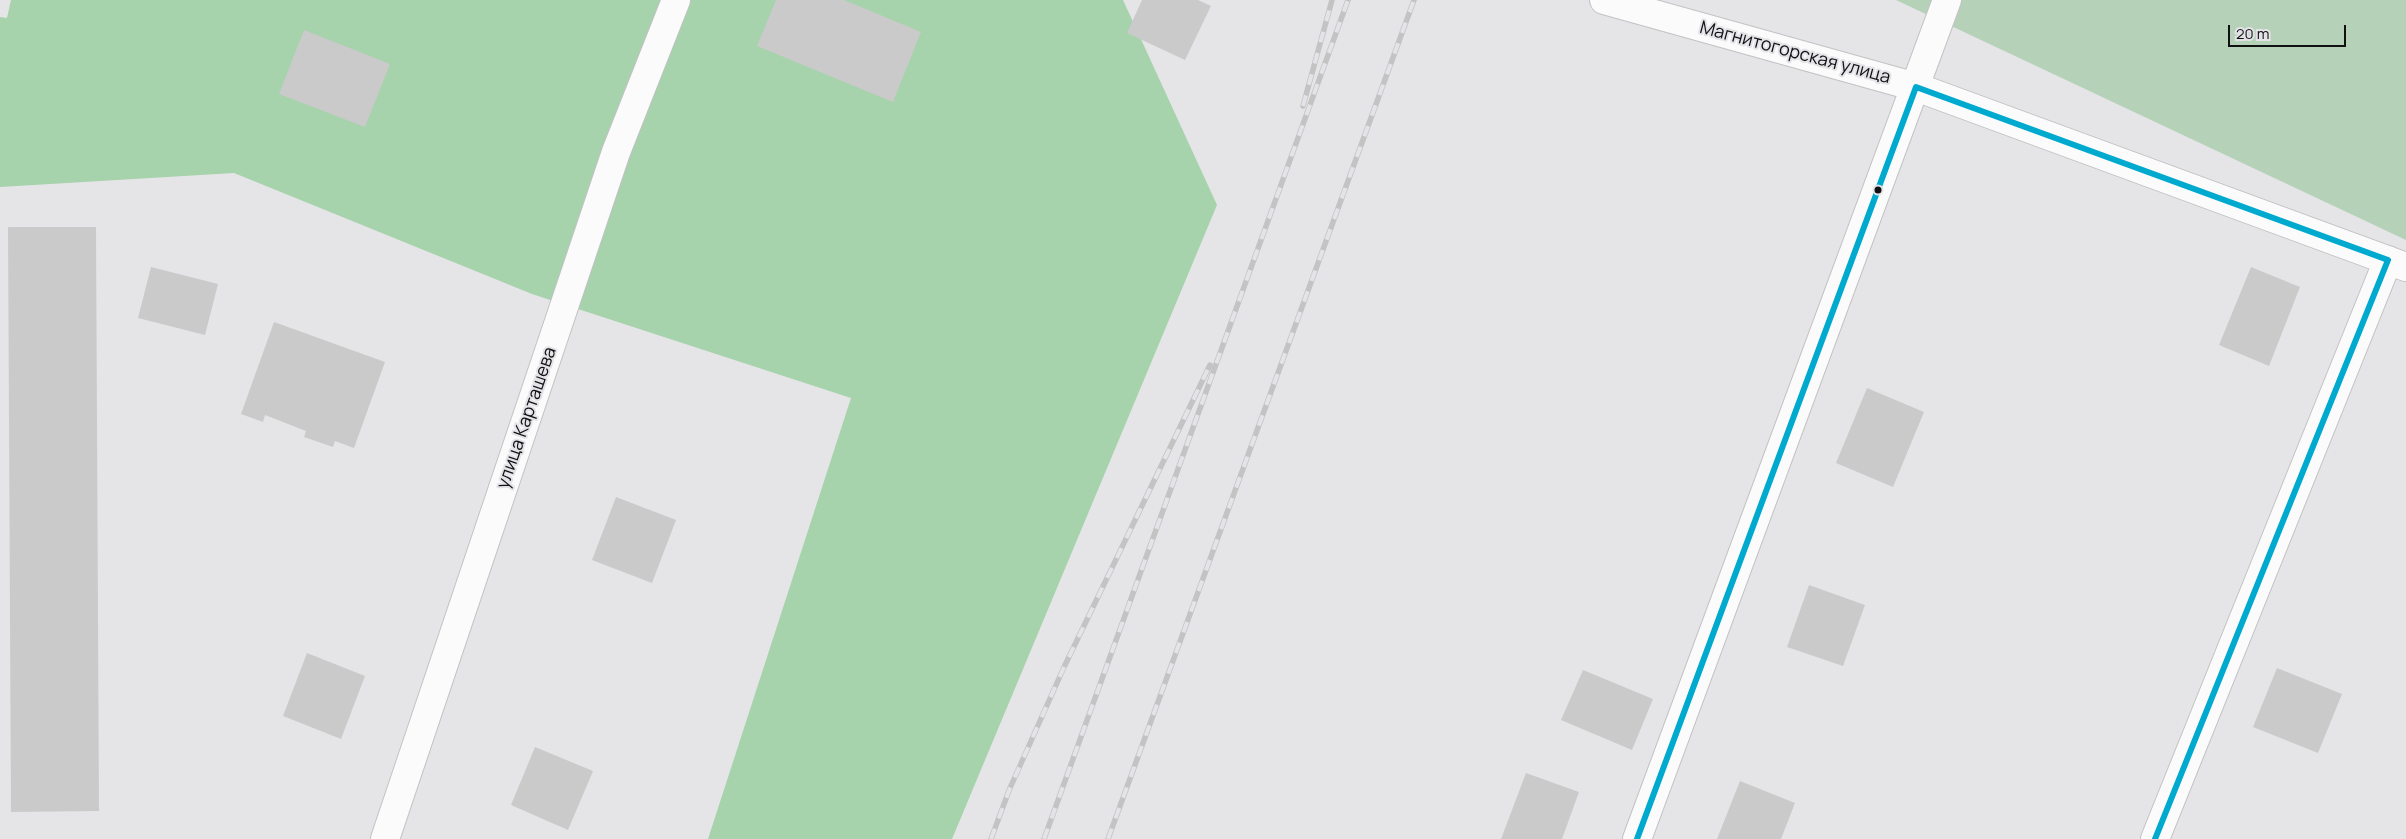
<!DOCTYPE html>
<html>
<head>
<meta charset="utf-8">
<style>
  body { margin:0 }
  #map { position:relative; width:2406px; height:839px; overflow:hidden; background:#e5e5e7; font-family:Manrope,sans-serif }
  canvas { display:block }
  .scale { position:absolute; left:2228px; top:25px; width:118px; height:22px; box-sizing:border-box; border:2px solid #111113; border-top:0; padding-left:6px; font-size:15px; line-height:18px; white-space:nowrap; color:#111113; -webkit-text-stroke:4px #e4e4e8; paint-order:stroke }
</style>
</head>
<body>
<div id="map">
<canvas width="2406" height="839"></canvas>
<div class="scale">20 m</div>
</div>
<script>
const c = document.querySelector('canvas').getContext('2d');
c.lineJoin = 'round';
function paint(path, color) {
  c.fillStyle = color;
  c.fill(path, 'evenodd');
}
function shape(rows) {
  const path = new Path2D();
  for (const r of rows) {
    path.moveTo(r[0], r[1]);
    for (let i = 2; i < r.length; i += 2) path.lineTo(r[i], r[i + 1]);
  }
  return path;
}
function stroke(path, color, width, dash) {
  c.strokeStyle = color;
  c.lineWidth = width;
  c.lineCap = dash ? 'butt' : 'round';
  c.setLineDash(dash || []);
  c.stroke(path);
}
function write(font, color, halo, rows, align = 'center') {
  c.font = font + ' Manrope,sans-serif';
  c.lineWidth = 4;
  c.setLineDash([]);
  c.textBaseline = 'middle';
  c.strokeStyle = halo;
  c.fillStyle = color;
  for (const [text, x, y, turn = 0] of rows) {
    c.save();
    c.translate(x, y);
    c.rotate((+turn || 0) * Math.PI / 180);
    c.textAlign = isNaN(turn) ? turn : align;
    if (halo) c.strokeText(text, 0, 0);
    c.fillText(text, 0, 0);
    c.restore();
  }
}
paint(shape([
  [1896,0,2406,0,2406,240]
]), '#b5d2b9');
paint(shape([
  [11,0,1123,0,1217,205,952,839,708,839,851,398,532,294,234,173,0,187,0,17,7,18]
]), '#a6d2ac');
paint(shape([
  [776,0,844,0,921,32,893,102,757,46],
  [1142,0,1198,0,1211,6,1185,60,1127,33],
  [304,30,390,64,365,127,279,94],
  [8,227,96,227,99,811,11,812],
  [151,267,218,284,205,335,138,318],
  [2251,267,2300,287,2269,366,2219,345],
  [274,322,385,362,354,448,335,441,333,447,304,437,306,431,265,415,263,422,241,414],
  [1867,388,1924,412,1893,487,1836,463],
  [616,497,676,520,652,583,592,560],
  [1809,585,1865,605,1843,666,1787,647],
  [307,653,365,676,341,739,283,716],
  [2277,668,2342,694,2318,753,2253,727],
  [1583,670,1653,699,1632,750,1561,720],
  [535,747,593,771,568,830,511,805],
  [1526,773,1579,792,1562,839,1501,839],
  [1740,781,1795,803,1781,839,1717,839]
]), '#cbcaca');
const street = shape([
  [1604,0,1916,87,2406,267],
  [1637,839,1947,0],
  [2155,839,2388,260]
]);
const secondary = shape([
  [385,839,616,152,676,0]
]);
stroke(street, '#c2c2c4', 30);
stroke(secondary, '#c2c2c4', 30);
stroke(street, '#fbfbfb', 28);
stroke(secondary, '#fbfbfb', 28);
const rail = shape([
  [1303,106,1332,0],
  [991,839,1010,788,1065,665,1210,365],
  [1044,839,1348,0],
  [1108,839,1414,0]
]);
stroke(rail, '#c3c3c4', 5.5);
stroke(rail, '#e4e4e8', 4, [11]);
stroke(shape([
  [1637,839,1916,87,2388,260,2155,839]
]), '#00a9ce', 6);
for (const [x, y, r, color] of [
  [1878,190,4.5,"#111113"]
]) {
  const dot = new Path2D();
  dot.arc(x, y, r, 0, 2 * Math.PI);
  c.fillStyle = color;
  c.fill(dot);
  stroke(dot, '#e4e4e8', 2);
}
write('18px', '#111113', '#e4e4e8', [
  ["Магнитогорская улица",1795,53,15],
  ["улица Карташева",527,418,-71]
]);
</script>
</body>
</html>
